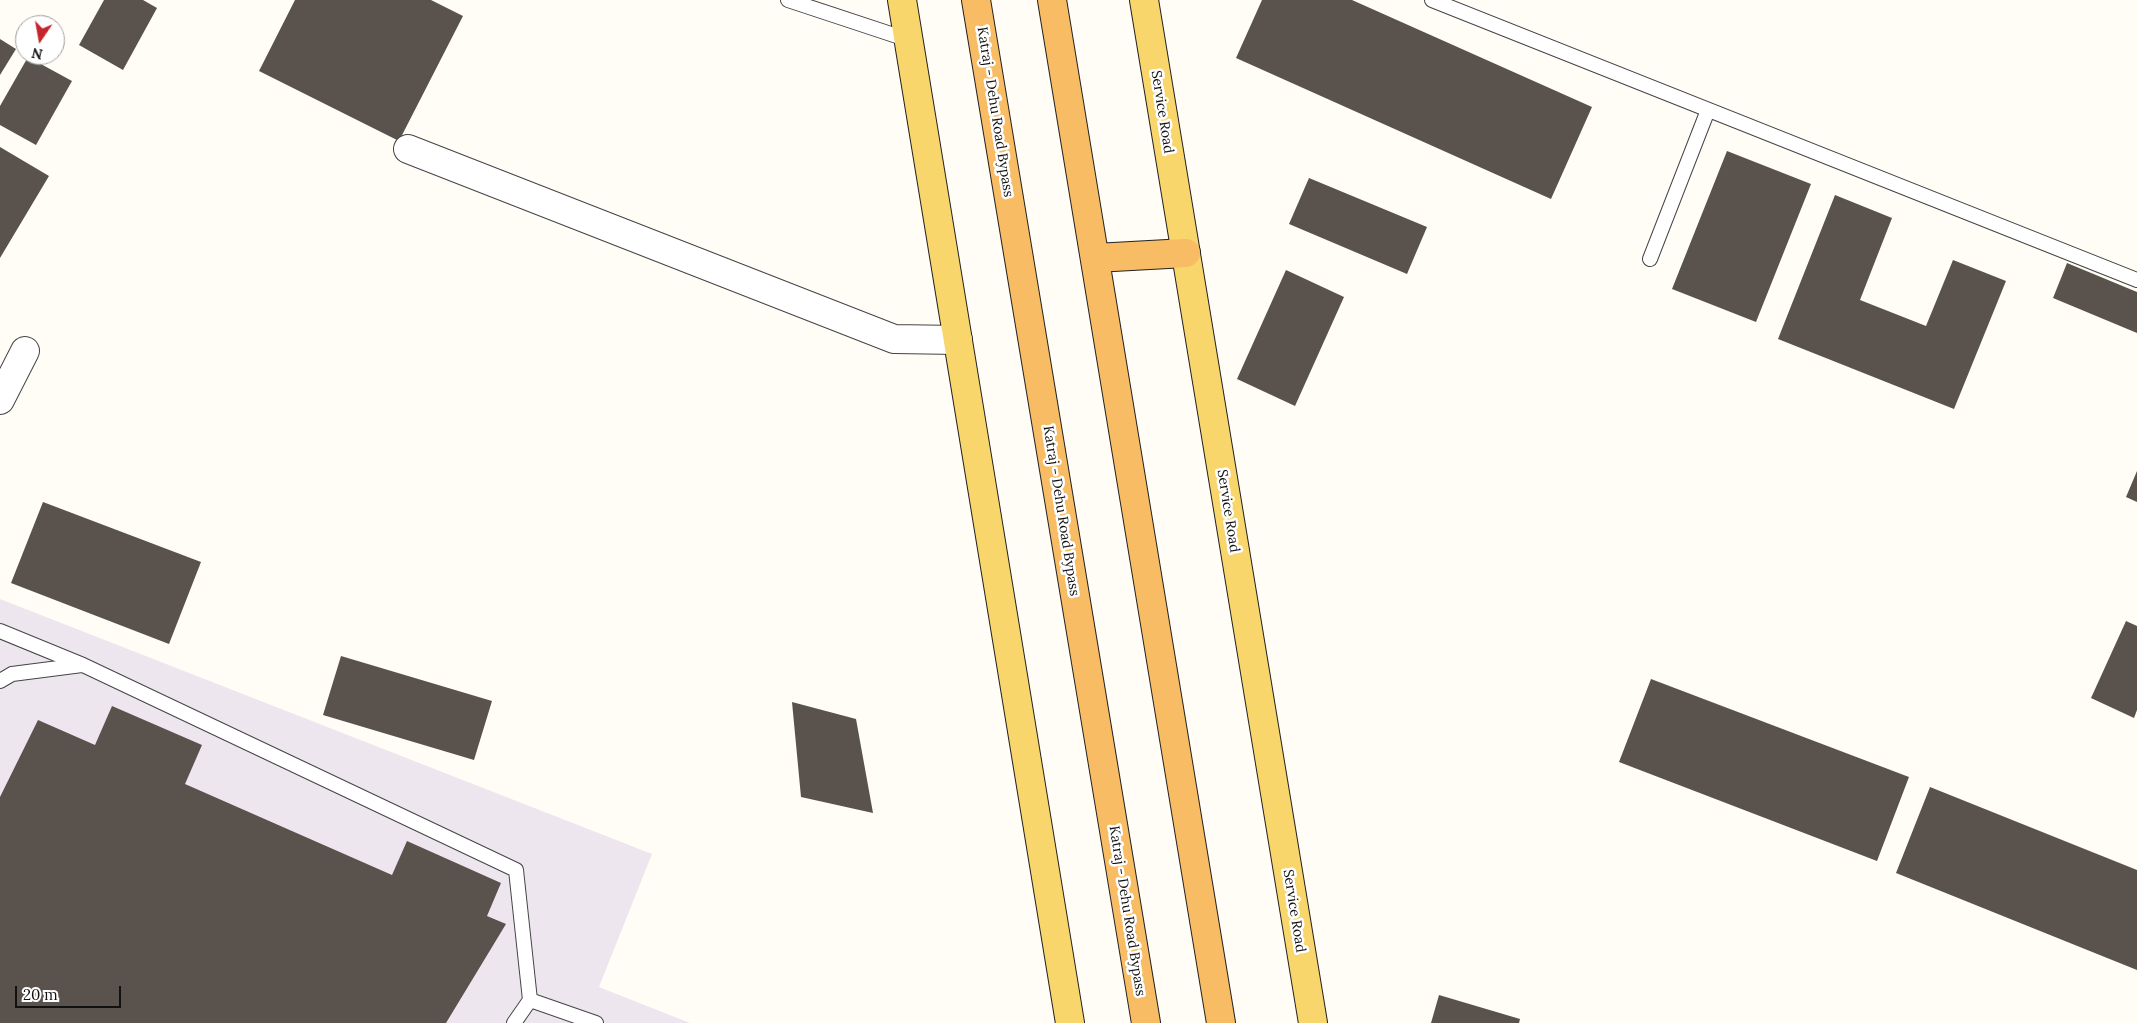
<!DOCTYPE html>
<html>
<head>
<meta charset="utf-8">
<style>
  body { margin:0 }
  #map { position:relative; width:2137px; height:1023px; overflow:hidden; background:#fffdf5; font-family:Lora,serif }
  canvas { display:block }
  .north { position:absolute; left:15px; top:15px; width:50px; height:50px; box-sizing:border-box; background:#fff; border:1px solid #a0a0a0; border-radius:50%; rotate:192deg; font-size:14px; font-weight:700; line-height:20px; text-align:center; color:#111 }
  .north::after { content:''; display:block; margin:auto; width:18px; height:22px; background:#c4262e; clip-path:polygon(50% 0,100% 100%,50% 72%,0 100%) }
  .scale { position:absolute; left:15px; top:986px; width:106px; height:22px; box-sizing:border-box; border:2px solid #111; border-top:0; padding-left:6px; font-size:15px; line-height:18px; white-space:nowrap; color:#111; -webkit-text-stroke:4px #fff; paint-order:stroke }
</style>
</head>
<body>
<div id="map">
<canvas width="2137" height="1023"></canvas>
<div class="north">N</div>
<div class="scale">20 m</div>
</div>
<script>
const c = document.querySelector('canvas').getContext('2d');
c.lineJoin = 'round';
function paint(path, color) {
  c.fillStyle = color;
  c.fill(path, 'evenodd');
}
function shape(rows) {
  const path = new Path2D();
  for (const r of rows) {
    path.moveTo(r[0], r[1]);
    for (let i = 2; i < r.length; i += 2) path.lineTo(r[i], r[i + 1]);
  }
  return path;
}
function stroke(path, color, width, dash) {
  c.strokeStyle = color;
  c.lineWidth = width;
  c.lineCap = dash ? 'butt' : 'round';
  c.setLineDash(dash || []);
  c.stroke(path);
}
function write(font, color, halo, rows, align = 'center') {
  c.font = font + ' Lora,serif';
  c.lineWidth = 5;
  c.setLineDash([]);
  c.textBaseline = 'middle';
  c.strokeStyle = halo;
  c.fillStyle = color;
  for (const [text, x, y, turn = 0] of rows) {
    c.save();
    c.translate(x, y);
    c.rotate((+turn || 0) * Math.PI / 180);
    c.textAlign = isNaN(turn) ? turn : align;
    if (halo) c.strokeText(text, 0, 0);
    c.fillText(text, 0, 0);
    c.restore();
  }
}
paint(shape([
  [0,599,652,854,599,987,690,1023,0,1023]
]), '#eee6ef');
paint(shape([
  [104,0,143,0,157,8,123,70,79,45],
  [295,0,431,0,463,16,399,141,259,71],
  [1262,0,1352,0,1592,107,1551,199,1236,58],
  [0,39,16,49,0,75],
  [28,57,72,81,36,145,0,125,0,106],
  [0,147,49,176,0,258],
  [1727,151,1811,184,1756,322,1672,289],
  [1309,178,1427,227,1407,274,1289,224],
  [1835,195,1892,218,1860,300,1926,326,1953,260,2006,281,1954,409,1778,339],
  [2067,263,2137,292,2137,333,2053,298],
  [1286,270,1344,297,1295,406,1237,379],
  [2137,471,2137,502,2126,497],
  [43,502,201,562,169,644,11,583],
  [2126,621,2137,626,2137,710,2134,718,2091,698],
  [341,656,492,701,474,760,323,715],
  [1651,679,1909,777,1877,861,1619,762],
  [792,702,856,719,873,813,801,797],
  [112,706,202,745,185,784,392,875,407,841,501,883,487,916,506,924,446,1023,0,1023,0,797,38,720,95,745],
  [1930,787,2137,870,2137,970,1896,873],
  [1439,995,1520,1019,1519,1023,1431,1023]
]), '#5a524d');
const service = shape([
  [788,0,909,40],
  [1432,0,2137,280],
  [1650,259,1708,110],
  [0,631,83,665,516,870,530,1000],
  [0,681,12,674,82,665],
  [514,1023,530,1000,596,1023]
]);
const minor = shape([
  [408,149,894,339,958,340],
  [0,400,25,351]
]);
const primary = shape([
  [902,0,1070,1023],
  [1144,0,1313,1023]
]);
const trunk = shape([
  [976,0,1146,1023],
  [1052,0,1221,1023],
  [1095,258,1186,253]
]);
stroke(service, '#444', 16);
stroke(minor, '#444', 30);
stroke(primary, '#222', 30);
stroke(trunk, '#222', 30);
stroke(service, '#fff', 14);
stroke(minor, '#fff', 28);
stroke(primary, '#f9d66b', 28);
stroke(trunk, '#f7bc64', 28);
write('14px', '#111', '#fff', [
  ["Katraj - Dehu Road Bypass",995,112,81],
  ["Service Road",1162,112,81],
  ["Katraj - Dehu Road Bypass",1061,511,81],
  ["Service Road",1228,511,81],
  ["Katraj - Dehu Road Bypass",1127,911,81],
  ["Service Road",1294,911,81]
]);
</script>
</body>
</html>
